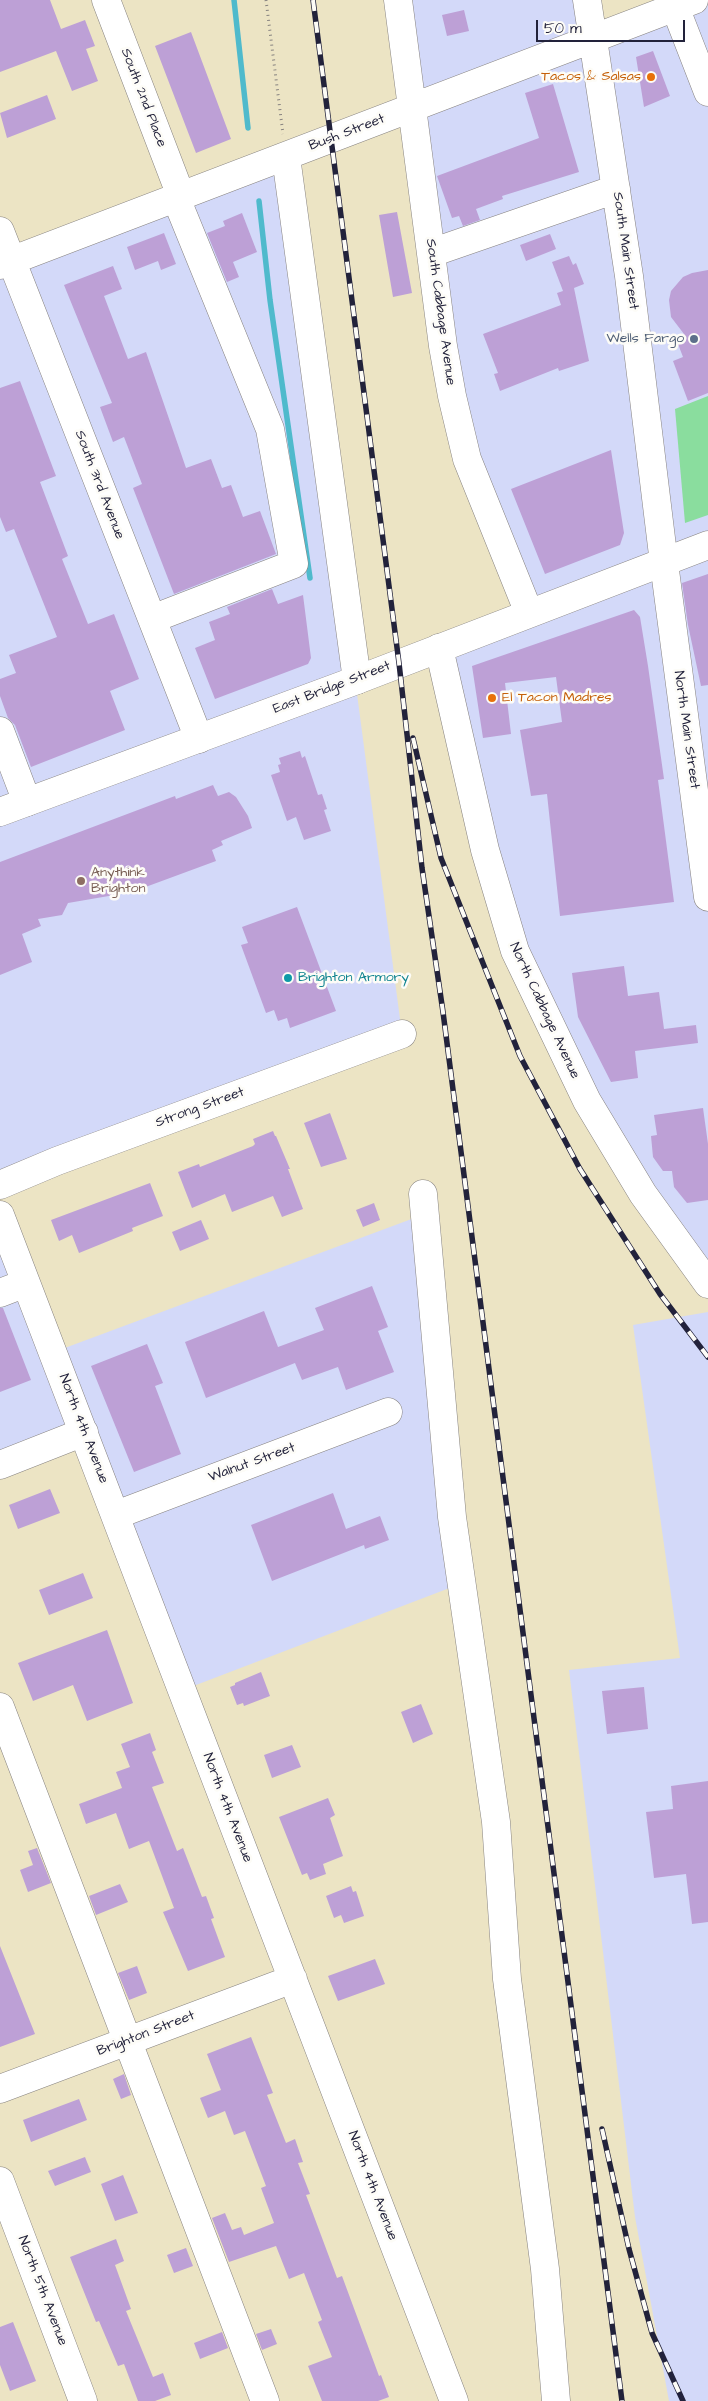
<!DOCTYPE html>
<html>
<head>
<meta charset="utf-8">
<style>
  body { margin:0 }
  #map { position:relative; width:708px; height:2401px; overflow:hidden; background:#ece4c4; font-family:"Architects Daughter",sans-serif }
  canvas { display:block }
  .scale { position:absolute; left:536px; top:20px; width:149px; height:22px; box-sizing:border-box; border:2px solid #22223b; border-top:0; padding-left:6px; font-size:15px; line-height:18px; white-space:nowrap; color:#22223b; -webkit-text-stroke:4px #fdfcf7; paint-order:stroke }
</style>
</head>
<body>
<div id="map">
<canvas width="708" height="2401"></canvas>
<div class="scale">50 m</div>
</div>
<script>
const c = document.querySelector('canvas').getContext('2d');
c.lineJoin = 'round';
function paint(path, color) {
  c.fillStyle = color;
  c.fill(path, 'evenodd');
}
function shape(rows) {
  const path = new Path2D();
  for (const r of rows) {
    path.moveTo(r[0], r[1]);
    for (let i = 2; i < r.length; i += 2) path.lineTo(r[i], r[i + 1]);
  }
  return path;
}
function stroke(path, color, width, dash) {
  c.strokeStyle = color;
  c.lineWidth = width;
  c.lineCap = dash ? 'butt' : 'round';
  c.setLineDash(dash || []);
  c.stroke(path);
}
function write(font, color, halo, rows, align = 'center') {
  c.font = font + ' "Architects Daughter",sans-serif';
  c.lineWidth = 5;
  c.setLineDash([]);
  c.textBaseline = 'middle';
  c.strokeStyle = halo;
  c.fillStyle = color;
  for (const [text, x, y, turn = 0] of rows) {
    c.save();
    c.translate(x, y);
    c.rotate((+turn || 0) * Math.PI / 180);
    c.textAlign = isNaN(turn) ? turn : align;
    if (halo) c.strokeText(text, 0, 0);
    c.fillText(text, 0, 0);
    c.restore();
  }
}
paint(shape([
  [398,0,587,0,593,39,694,0,708,0,708,1284,515,951,439,648,528,613,467,459],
  [286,157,402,1034,0,1185,0,265],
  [425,1214,460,1584,183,1690,84,1433,0,1465,0,1215,54,1352],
  [708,1312,708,2401,669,2401,635,2217,569,1670,680,1658,633,1325]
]), '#d3d9f9');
paint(shape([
  [708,396,708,515,685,523,675,409]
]), '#8add9e');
stroke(shape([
  [234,0,248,128],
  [259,201,270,300,310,578]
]), '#4fbacc', 5.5);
paint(shape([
  [0,0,50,0,61,29,85,20,95,46,86,49,98,81,72,91,56,51,0,72],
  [464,10,469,31,447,36,442,15],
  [191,32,231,139,196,153,155,46],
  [653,51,670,96,644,107,636,57],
  [553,84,579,172,502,196,503,199,476,209,480,220,463,226,459,216,452,218,437,176,539,138,525,93],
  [47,95,56,119,7,138,0,113],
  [397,212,412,293,393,297,379,215],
  [242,213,257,252,233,262,239,277,227,282,207,233,225,226,223,221],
  [164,233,176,264,161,270,158,261,135,270,127,247],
  [550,234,556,249,526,261,520,245],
  [569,256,573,265,576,263,584,284,574,288,589,361,559,371,558,368,500,391,494,374,498,373,483,334,561,305,557,293,563,291,552,262],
  [113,266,122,289,104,296,128,359,146,352,186,468,211,459,222,488,231,485,243,517,260,511,276,554,174,594,133,488,142,484,124,437,113,442,100,407,112,403,64,285],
  [708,270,708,393,688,401,673,361,683,357,678,344,684,334,671,317,669,300,671,291,683,277,692,273],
  [20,381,56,476,40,482,68,556,62,559,88,624,114,614,139,679,110,691,125,730,31,767,15,725,8,718,0,696,0,679,16,673,9,655,57,637,14,529,6,532,0,517,0,388],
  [611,450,624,533,620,545,545,574,511,489],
  [708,574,708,685,701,686,688,625,682,583],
  [272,589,278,604,303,595,311,658,308,664,215,699,195,648,215,640,209,622,230,614,227,607],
  [634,610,640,617,648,666,664,779,658,780,674,902,560,916,547,794,531,796,520,730,562,722,556,677,505,683,511,734,483,738,472,666],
  [300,751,302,758,305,756,318,795,322,794,327,809,324,810,331,831,304,840,296,817,287,821,271,775,280,772,278,765,281,764,279,758],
  [213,785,218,796,229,792,236,797,248,816,252,828,221,841,223,845,212,850,216,861,132,892,68,903,62,915,38,919,41,926,22,934,32,962,0,975,0,862,175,796,176,799],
  [297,907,336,1011,290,1028,287,1018,278,1021,274,1010,266,1013,241,945,248,943,242,927],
  [624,966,628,996,659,992,664,1029,696,1025,698,1043,635,1051,638,1078,611,1082,578,1017,572,973],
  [703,1108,708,1144,708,1200,687,1203,674,1187,672,1171,663,1171,653,1157,651,1136,657,1135,654,1115],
  [330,1113,347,1159,321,1167,304,1123],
  [273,1131,275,1136,276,1136,290,1169,288,1169,303,1209,282,1217,273,1196,232,1212,225,1194,192,1208,178,1172,199,1164,200,1167,253,1146,255,1144,253,1139],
  [150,1183,163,1216,132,1228,133,1231,79,1253,72,1235,59,1241,51,1220],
  [374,1203,380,1220,363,1227,356,1210],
  [201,1220,209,1239,180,1251,172,1232],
  [372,1286,388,1327,378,1331,394,1372,346,1390,338,1367,302,1380,295,1363,206,1398,185,1342,264,1311,278,1347,324,1330,315,1308],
  [0,1308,3,1308,31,1380,0,1392],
  [147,1344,163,1383,155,1386,181,1454,134,1472,91,1366],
  [50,1489,60,1513,18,1529,9,1505],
  [333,1493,346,1529,380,1516,389,1540,365,1549,364,1545,272,1581,251,1525],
  [83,1573,93,1598,49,1615,39,1590],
  [107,1630,133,1703,87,1721,73,1685,33,1701,18,1663],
  [261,1672,270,1696,244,1706,243,1703,237,1705,230,1687,235,1685,235,1683],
  [644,1687,648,1729,607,1734,602,1691],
  [421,1704,433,1734,413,1743,401,1712],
  [150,1733,156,1750,152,1752,164,1783,152,1787,177,1851,183,1848,202,1897,206,1896,214,1918,211,1919,225,1957,188,1971,163,1912,174,1908,149,1841,129,1849,116,1813,86,1824,79,1804,122,1788,116,1772,130,1767,121,1744],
  [292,1745,301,1767,272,1778,264,1755],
  [708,1781,708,1922,692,1924,686,1874,654,1878,646,1812,673,1809,671,1786],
  [328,1798,335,1815,330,1818,343,1856,323,1864,326,1874,310,1880,307,1873,302,1875,279,1817],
  [37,1848,51,1883,28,1892,20,1870,33,1865,28,1851],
  [120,1884,128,1902,96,1915,89,1896],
  [351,1886,353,1892,356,1891,364,1916,344,1923,341,1915,334,1918,326,1896],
  [0,1946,35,2034,0,2047],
  [375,1959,385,1984,338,2001,328,1976],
  [137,1966,147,1993,129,2000,118,1973],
  [251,2037,273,2093,267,2095,286,2143,295,2139,303,2162,298,2163,310,2194,306,2195,337,2278,342,2276,379,2376,381,2375,389,2397,378,2401,322,2401,308,2366,332,2357,318,2322,322,2320,304,2273,289,2279,276,2246,229,2262,212,2218,225,2213,232,2230,241,2227,244,2235,274,2223,261,2188,266,2186,245,2131,234,2135,225,2111,208,2118,200,2098,221,2090,207,2054],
  [124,2074,131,2095,121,2099,113,2079],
  [79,2099,87,2120,31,2142,23,2120],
  [85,2157,91,2172,55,2186,48,2171],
  [123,2175,138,2213,115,2221,101,2184],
  [116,2239,124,2261,115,2265,131,2309,126,2311,153,2377,163,2373,171,2395,155,2401,138,2401,124,2364,118,2366,99,2321,96,2322,70,2257],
  [186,2248,193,2266,174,2273,167,2255],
  [13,2322,36,2381,10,2391,0,2365,0,2327],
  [271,2329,277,2344,262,2350,256,2334],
  [222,2332,228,2348,200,2359,194,2343]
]), '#bda0d6');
const minor = shape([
  [106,0,181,196],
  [398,0,443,346,452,396,467,459,529,613],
  [587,0,629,276,664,563,708,897],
  [675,7,708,92],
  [286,157,357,680],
  [0,231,199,739],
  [431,253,616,189],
  [0,265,694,0],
  [152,619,294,564,270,429,176,198],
  [439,648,485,850,515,951,587,1101,643,1194,708,1284],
  [0,731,27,802],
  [0,1185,57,1161,402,1034],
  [423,1194,452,1517,496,1822,507,1979,545,2269,556,2401],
  [0,1215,454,2401],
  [0,1293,26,1283],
  [0,1465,84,1432],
  [116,1515,388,1412],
  [0,1707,265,2401],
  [0,2089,293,1979],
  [0,2181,83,2401]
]);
const major = shape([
  [0,812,357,680,708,545]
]);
stroke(minor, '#878380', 29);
stroke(major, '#878380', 29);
stroke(shape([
  [266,0,283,134]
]), '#878380', 3, [1, 4]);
stroke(minor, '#fff', 28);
stroke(major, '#fff', 28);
const rail = shape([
  [313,0,399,663,422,868,443,1012,622,2401],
  [413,738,441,858,520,1056,580,1169,660,1294,708,1357],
  [602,2129,629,2249,652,2333,683,2401]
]);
stroke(rail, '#22223b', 5.5);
stroke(rail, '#fdfcf7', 4, [11]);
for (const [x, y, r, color] of [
  [651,77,5,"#e8710a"],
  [694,339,5,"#5c6f8a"],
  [492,698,5,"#e8710a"],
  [81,881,5,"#8d6e63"],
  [288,978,5,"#0f9aa8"]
]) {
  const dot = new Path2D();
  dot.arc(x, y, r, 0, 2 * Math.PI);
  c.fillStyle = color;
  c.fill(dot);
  stroke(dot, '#fdfcf7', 2);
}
write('14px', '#c56008', '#fdfcf7', [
  ["Tacos & Salsas",641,77],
  ["El Tacon Madres",502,698,"left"]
], 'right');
write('14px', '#22223b', '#fdfcf7', [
  ["South 2nd Place",143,98,69],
  ["Bush Street",347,133,-21],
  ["South Main Street",625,251,82],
  ["South Cabbage Avenue",440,312,82],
  ["South 3rd Avenue",99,485,69],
  ["East Bridge Street",332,688,-21],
  ["North Main Street",686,730,82],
  ["North Cabbage Avenue",544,1011,65],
  ["Strong Street",200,1108,-20],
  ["North 4th Avenue",83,1429,69],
  ["Walnut Street",252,1463,-20],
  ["North 4th Avenue",227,1808,69],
  ["Brighton Street",146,2034,-21],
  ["North 4th Avenue",372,2186,69],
  ["North 5th Avenue",42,2291,69]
]);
write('14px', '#4e5e75', '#fdfcf7', [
  ["Wells Fargo",684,339]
], 'right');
write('14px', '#785e54', '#fdfcf7', [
  ["Anythink",91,873],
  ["Brighton",91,889]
], 'left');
write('14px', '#0d838f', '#fdfcf7', [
  ["Brighton Armory",298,978]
], 'left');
</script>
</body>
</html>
